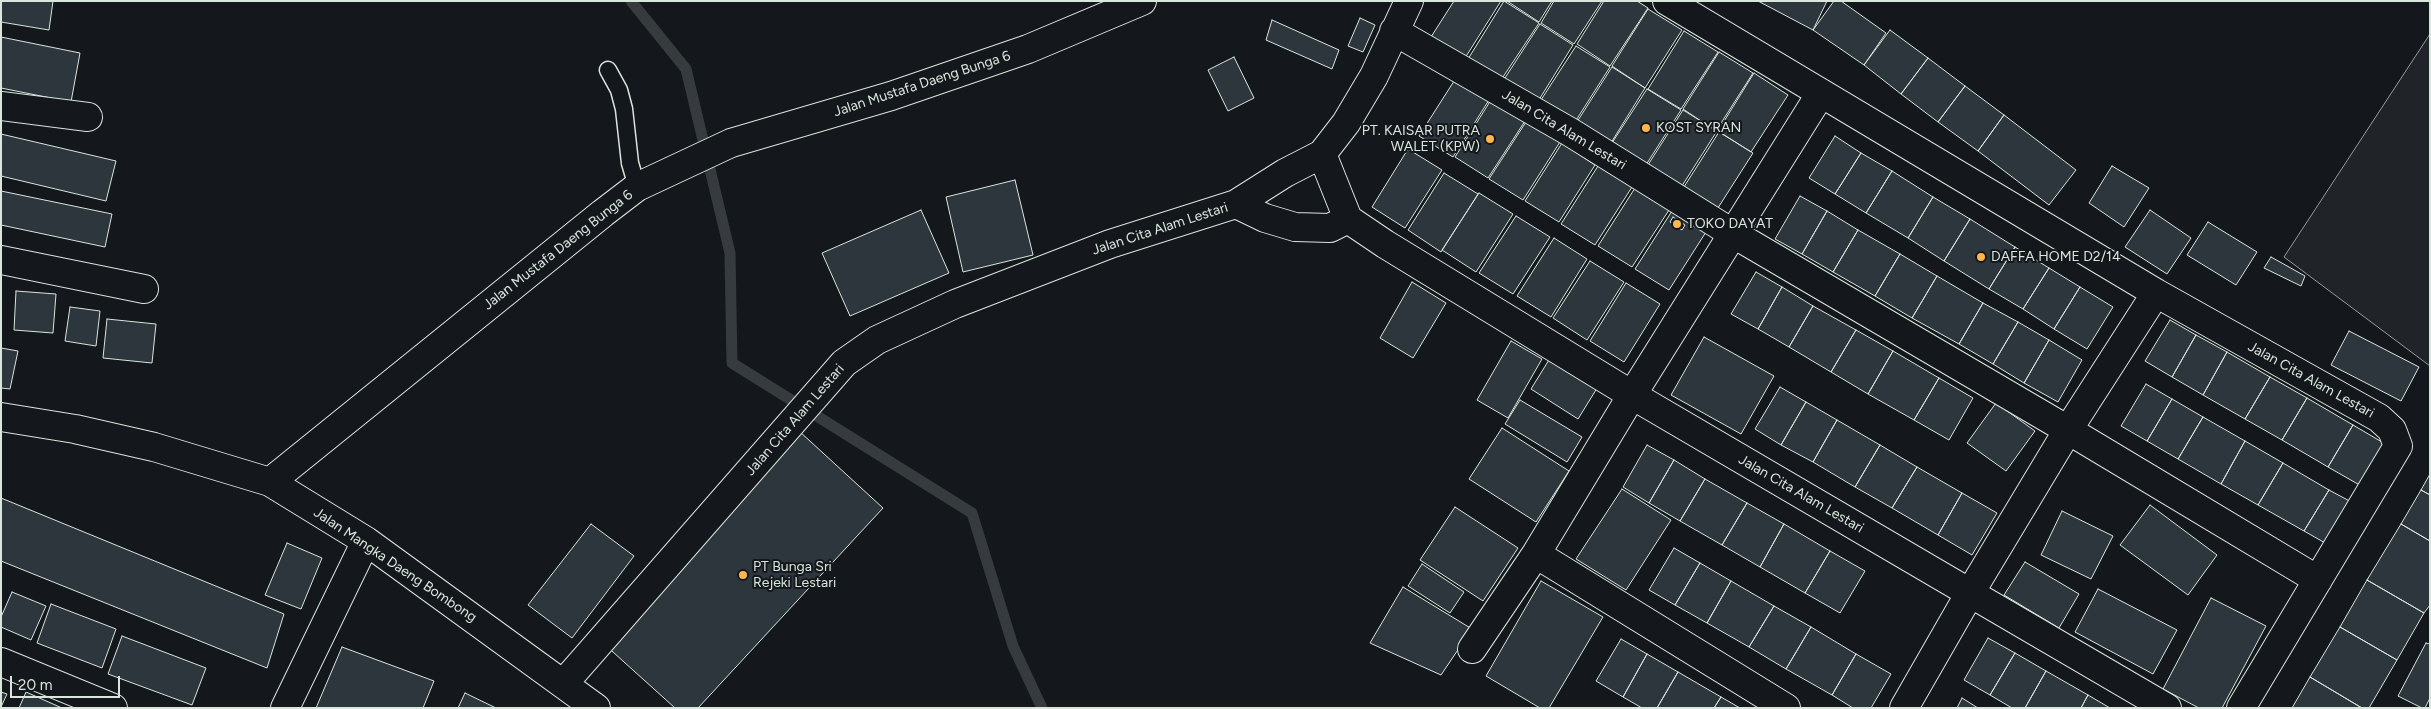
<!DOCTYPE html>
<html>
<head>
<meta charset="utf-8">
<style>
  body { margin:0 }
  #map { position:relative; width:2431px; height:709px; overflow:hidden; background:#14181c; font-family:Figtree,sans-serif }
  canvas { display:block }
  .frame { position:absolute; inset:0; border:2px solid #d8e6dc; pointer-events:none }
  .scale { position:absolute; left:10px; top:676px; width:110px; height:22px; box-sizing:border-box; border:2px solid #d8e6dc; border-top:0; padding-left:6px; font-size:15px; line-height:18px; white-space:nowrap; color:#d8e6dc; -webkit-text-stroke:4px #14181c; paint-order:stroke }
</style>
</head>
<body>
<div id="map">
<canvas width="2431" height="709"></canvas>
<div class="frame"></div>
<div class="scale">20 m</div>
</div>
<script>
const c = document.querySelector('canvas').getContext('2d');
c.lineJoin = 'round';
function paint(path, color) {
  c.fillStyle = color;
  c.fill(path, 'evenodd');
}
function shape(rows) {
  const path = new Path2D();
  for (const r of rows) {
    path.moveTo(r[0], r[1]);
    for (let i = 2; i < r.length; i += 2) path.lineTo(r[i], r[i + 1]);
  }
  return path;
}
function stroke(path, color, width, dash) {
  c.strokeStyle = color;
  c.lineWidth = width;
  c.lineCap = dash ? 'butt' : 'round';
  c.setLineDash(dash || []);
  c.stroke(path);
}
function write(font, color, halo, rows, align = 'center') {
  c.font = font + ' Figtree,sans-serif';
  c.lineWidth = 4;
  c.setLineDash([]);
  c.textBaseline = 'middle';
  c.strokeStyle = halo;
  c.fillStyle = color;
  for (const [text, x, y, turn = 0] of rows) {
    c.save();
    c.translate(x, y);
    c.rotate((+turn || 0) * Math.PI / 180);
    c.textAlign = isNaN(turn) ? turn : align;
    if (halo) c.strokeText(text, 0, 0);
    c.fillText(text, 0, 0);
    c.restore();
  }
}
const green = shape([
  [2430,34,2430,366,2284,257,2430,34]
]);
paint(green, '#202428');
stroke(green, '#939e99', 1);
stroke(shape([
  [631,1,686,69,730,253,732,363,972,513,1013,646,1042,708]
]), '#363b3e', 11);
const building = shape([
  [1,1,53,1,49,30,1,22,1,1],
  [1454,1,1501,1,1465,58,1431,37,1454,1],
  [1504,1,1539,23,1501,80,1468,59,1504,1],
  [1507,1,1552,1,1539,22,1507,1],
  [1554,1,1602,1,1574,44,1541,23,1554,1],
  [1604,1,1637,1,1648,8,1610,66,1577,44,1604,1],
  [1758,1,1827,1,1813,30,1758,1],
  [1834,1,1841,1,1886,33,1864,65,1813,30,1834,1],
  [1648,9,1682,30,1645,88,1612,66,1648,9],
  [1360,18,1375,25,1363,52,1348,46,1360,18],
  [1272,20,1339,50,1332,69,1266,40,1272,20],
  [1540,24,1573,45,1537,103,1503,81,1540,24],
  [1890,30,1928,58,1901,94,1864,65,1890,30],
  [1684,31,1718,52,1681,109,1648,89,1684,31],
  [1,37,80,53,71,102,1,88,1,37],
  [1576,46,1610,67,1573,125,1539,103,1576,46],
  [1719,52,1753,73,1716,131,1683,109,1719,52],
  [1234,57,1254,98,1228,111,1208,70,1234,57],
  [1928,58,1965,86,1938,122,1901,94,1928,58],
  [1612,67,1645,88,1609,146,1575,125,1612,67],
  [1754,73,1788,95,1751,152,1718,131,1754,73],
  [1456,78,1489,100,1453,157,1419,136,1456,78],
  [1965,86,2004,115,1978,151,1938,122,1965,86],
  [1647,89,1681,110,1644,168,1610,146,1647,89],
  [1491,100,1525,121,1488,178,1455,157,1491,100],
  [1683,110,1717,131,1680,189,1646,168,1683,110],
  [2004,115,2076,170,2049,205,1978,151,2004,115],
  [1526,122,1560,142,1523,200,1489,179,1526,122],
  [1719,132,1753,153,1716,211,1682,190,1719,132],
  [1,134,116,161,106,201,1,176,1,134],
  [1835,136,1861,153,1835,194,1809,178,1835,136],
  [1562,143,1595,165,1559,222,1525,201,1562,143],
  [1408,149,1442,170,1405,228,1372,207,1408,149],
  [1861,153,1892,171,1866,213,1835,194,1861,153],
  [1598,166,1632,187,1595,245,1561,224,1598,166],
  [2112,166,2149,188,2124,227,2089,203,2112,166],
  [1892,171,1933,197,1908,238,1866,213,1892,171],
  [1444,173,1478,194,1441,252,1408,230,1444,173],
  [1015,180,1033,255,963,272,946,197,1015,180],
  [1635,188,1669,210,1632,267,1598,246,1635,188],
  [1,191,112,214,105,247,1,225,1,191],
  [1479,193,1513,214,1476,272,1442,250,1479,193],
  [1800,196,1827,211,1802,254,1775,239,1800,196],
  [1933,197,1970,219,1944,261,1908,238,1933,197],
  [921,210,949,273,850,316,822,253,921,210],
  [2150,210,2191,238,2167,274,2125,247,2150,210],
  [1672,211,1706,232,1669,290,1635,269,1672,211],
  [1827,211,1858,230,1833,272,1802,254,1827,211],
  [1516,216,1550,237,1513,294,1479,273,1516,216],
  [1673,217,1685,225,1682,230,1670,222,1673,217],
  [1970,219,2015,247,1989,289,1944,261,1970,219],
  [2208,222,2257,252,2236,285,2187,255,2208,222],
  [1858,230,1900,254,1875,296,1833,272,1858,230],
  [1554,238,1587,259,1551,317,1517,296,1554,238],
  [2015,247,2049,268,2023,309,1989,289,2015,247],
  [1900,254,1937,276,1912,318,1875,296,1900,254],
  [2271,257,2305,276,2301,286,2264,268,2271,257],
  [1590,261,1624,282,1587,340,1553,318,1590,261],
  [2049,268,2080,287,2054,329,2023,309,2049,268],
  [1756,272,1782,287,1758,329,1731,314,1756,272],
  [1937,276,1983,303,1959,344,1912,318,1937,276],
  [1412,282,1446,303,1413,358,1380,338,1412,282],
  [1626,283,1660,304,1624,362,1590,341,1626,283],
  [1782,287,1813,306,1789,347,1758,329,1782,287],
  [2080,287,2113,307,2087,349,2054,329,2080,287],
  [16,291,56,294,53,333,14,330,16,291],
  [1983,303,2018,322,1993,364,1959,344,1983,303],
  [1813,306,1856,330,1831,372,1789,347,1813,306],
  [70,307,100,311,96,346,65,341,70,307],
  [107,319,156,324,152,363,103,358,107,319],
  [2170,320,2196,335,2172,377,2145,361,2170,320],
  [2018,322,2049,340,2024,383,1993,364,2018,322],
  [1856,330,1893,351,1868,394,1831,372,1856,330],
  [2349,331,2419,367,2401,401,2331,365,2349,331],
  [2196,335,2227,352,2203,395,2172,377,2196,335],
  [1704,337,1774,376,1741,434,1671,395,1704,337],
  [2049,340,2082,360,2058,402,2024,383,2049,340],
  [1511,341,1542,359,1508,418,1477,400,1511,341],
  [1,348,18,351,10,389,1,388,1,348],
  [1893,351,1939,378,1914,420,1868,394,1893,351],
  [2227,352,2270,377,2245,419,2203,395,2227,352],
  [1552,355,1599,385,1578,419,1531,389,1552,355],
  [2270,377,2307,398,2282,440,2245,419,2270,377],
  [1939,378,1973,398,1949,440,1914,420,1939,378],
  [2146,384,2172,399,2147,441,2121,426,2146,384],
  [1780,387,1806,402,1781,445,1755,429,1780,387],
  [2307,398,2353,425,2328,467,2282,440,2307,398],
  [2172,399,2203,417,2178,459,2147,441,2172,399],
  [1520,400,1582,437,1567,462,1505,424,1520,400],
  [1806,402,1837,420,1813,462,1781,445,1806,402],
  [1996,403,2035,431,2006,471,1967,443,1996,403],
  [2203,417,2245,441,2221,484,2178,459,2203,417],
  [1837,420,1880,445,1855,487,1813,462,1837,420],
  [2353,425,2387,445,2363,487,2328,467,2353,425],
  [1502,428,1569,471,1536,522,1469,479,1502,428],
  [799,431,883,508,698,708,675,708,603,643,799,431],
  [2245,441,2283,463,2258,505,2221,484,2245,441],
  [1647,445,1674,460,1649,503,1623,487,1647,445],
  [1880,445,1917,467,1892,508,1855,487,1880,445],
  [1674,460,1705,479,1680,521,1649,503,1674,460],
  [2283,463,2329,490,2304,531,2258,505,2283,463],
  [1917,467,1962,493,1938,535,1892,508,1917,467],
  [2430,474,2430,495,2421,490,2430,474],
  [1705,479,1747,503,1722,545,1680,521,1705,479],
  [1622,489,1671,520,1626,590,1576,559,1622,489],
  [2329,490,2357,505,2334,548,2304,531,2329,490],
  [2421,490,2430,495,2430,541,2401,524,2421,490],
  [1962,493,1997,513,1972,555,1938,535,1962,493],
  [1,498,284,614,267,668,1,561,1,498],
  [1747,503,1784,524,1760,567,1722,545,1747,503],
  [2150,505,2217,555,2188,595,2120,545,2150,505],
  [1455,507,1518,548,1483,601,1420,560,1455,507],
  [2062,511,2113,536,2091,579,2041,555,2062,511],
  [591,524,634,556,572,638,528,605,591,524],
  [1784,524,1830,551,1805,593,1760,567,1784,524],
  [2401,524,2430,541,2430,605,2424,613,2367,580,2401,524],
  [287,543,322,558,301,609,265,595,287,543],
  [1674,548,1700,563,1675,605,1649,590,1674,548],
  [1830,551,1865,571,1840,613,1805,593,1830,551],
  [2025,562,2079,594,2059,628,2004,595,2025,562],
  [1700,563,1731,581,1707,623,1675,605,1700,563],
  [1422,564,1464,592,1450,613,1408,586,1422,564],
  [2367,580,2424,613,2397,660,2340,627,2367,580],
  [1541,581,1603,617,1549,708,1540,708,1486,676,1541,581],
  [1731,581,1774,606,1749,647,1707,623,1731,581],
  [1403,587,1472,629,1441,675,1370,643,1403,587],
  [2098,589,2177,630,2153,674,2075,632,2098,589],
  [12,592,46,606,31,640,1,627,1,617,12,592],
  [2211,598,2266,626,2222,708,2199,708,2163,689,2211,598],
  [51,604,116,629,102,668,37,643,51,604],
  [1774,606,1811,627,1786,669,1749,647,1774,606],
  [1811,627,1856,654,1832,695,1786,669,1811,627],
  [2340,627,2397,660,2369,708,2362,708,2310,677,2340,627],
  [122,636,206,668,192,705,108,674,122,636],
  [1988,638,2015,653,1990,695,1964,680,1988,638],
  [1621,639,1647,654,1623,697,1596,681,1621,639],
  [2426,643,2430,644,2430,698,2425,708,2422,708,2398,696,2426,643],
  [342,647,434,681,423,708,316,708,342,647],
  [2015,653,2046,671,2025,708,2012,708,1990,695,2015,653],
  [1647,654,1678,672,1657,708,1642,708,1623,697,1647,654],
  [1856,654,1891,674,1871,708,1853,708,1832,695,1856,654],
  [2046,671,2088,695,2081,708,2025,708,2046,671],
  [1678,672,1721,697,1714,708,1657,708,1678,672],
  [2310,677,2362,708,2292,708,2310,677],
  [1,692,7,694,1,707,1,692],
  [26,692,62,708,19,708,26,692],
  [465,693,496,708,458,708,465,693],
  [2088,695,2110,708,2081,708,2088,695],
  [1721,697,1740,708,1714,708,1721,697],
  [1962,698,1978,708,1957,708,1962,698]
]);
paint(building, '#2c363c');
stroke(building, '#d8e6dc', 1);
const lane = shape([
  [608,70,619,90,624,109,630,163,637,187]
]);
const street = shape([
  [1667,1,2156,293,2379,418,2392,430,2398,446,2241,708],
  [1394,31,1570,132,1732,233,2068,430,2318,580],
  [1,106,88,117],
  [1322,154,1348,219,1385,244,1632,395,1970,593,1904,708],
  [1236,204,1265,218,1295,227,1330,228,1348,219],
  [1,260,144,289],
  [2156,293,2068,430,1970,593,2167,708],
  [1,417,75,429,154,447,270,482,366,541,596,708],
  [270,482,603,213,637,187,731,143,891,96,1028,49,1142,1],
  [1536,554,1786,708],
  [1472,649,1536,554,1632,395,1821,93],
  [1,662,113,708],
  [564,683,844,363,877,340,955,304,1110,244,1236,204,1285,173,1322,154,1346,123,1374,76,1409,1],
  [285,708,366,541]
]);
stroke(lane, '#d8e6dc', 19);
stroke(street, '#d8e6dc', 30);
stroke(lane, '#14181c', 16);
stroke(street, '#14181c', 28);
for (const [x, y, r, color] of [
  [1646,128,5,"#ffb74d"],
  [1490,139,5,"#ffb74d"],
  [1677,224,5,"#ffb74d"],
  [1981,257,5,"#ffb74d"],
  [743,575,5,"#ffb74d"]
]) {
  const dot = new Path2D();
  dot.arc(x, y, r, 0, 2 * Math.PI);
  c.fillStyle = color;
  c.fill(dot);
  stroke(dot, '#14181c', 2);
}
write('14px', '#d8e6dc', '#14181c', [
  ["Jalan Mustafa Daeng Bunga 6",922,84,-18],
  ["Jalan Cita Alam Lestari",1564,130,31],
  ["Jalan Cita Alam Lestari",1160,229,-18],
  ["Jalan Mustafa Daeng Bunga 6",558,250,-38],
  ["Jalan Cita Alam Lestari",2311,380,29],
  ["Jalan Cita Alam Lestari",795,420,-49],
  ["Jalan Cita Alam Lestari",1801,494,30],
  ["Jalan Mangka Daeng Bombong",395,565,34]
]);
write('14px', '#d8e6dc', '#14181c', [
  ["KOST SYRAN",1656,128],
  ["PT. KAISAR PUTRA",1480,131,"right"],
  ["WALET (KPW)",1480,147,"right"],
  ["TOKO DAYAT",1687,224],
  ["DAFFA HOME D2/14",1991,257],
  ["PT Bunga Sri",753,567],
  ["Rejeki Lestari",753,583]
], 'left');
</script>
</body>
</html>
